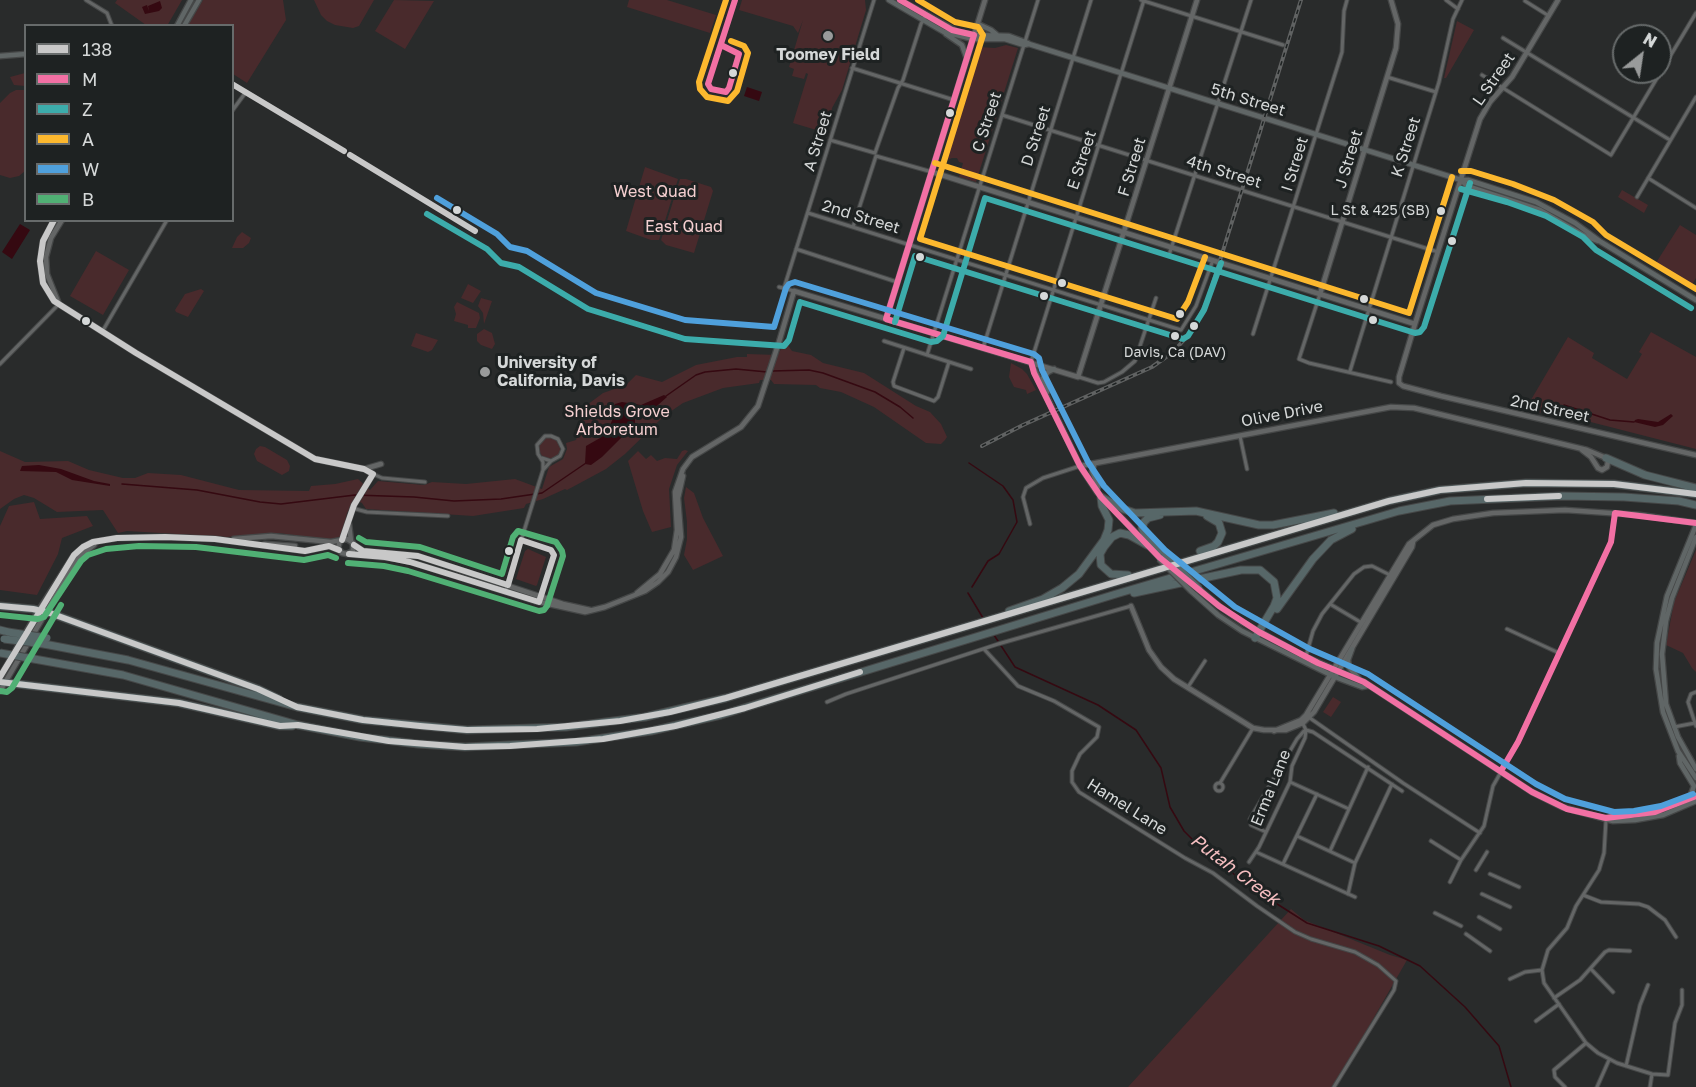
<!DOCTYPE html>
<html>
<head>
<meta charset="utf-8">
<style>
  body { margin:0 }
  #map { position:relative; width:1696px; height:1087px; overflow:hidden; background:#292b2b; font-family:"Golos Text",sans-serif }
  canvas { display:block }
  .legend { position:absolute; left:24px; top:24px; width:210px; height:198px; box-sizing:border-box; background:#1e2222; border:2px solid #676b6b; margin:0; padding:8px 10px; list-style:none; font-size:18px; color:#d5d8d8 }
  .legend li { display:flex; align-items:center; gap:12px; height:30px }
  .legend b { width:30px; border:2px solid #676b6b }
  .north { position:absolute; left:1612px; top:24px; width:60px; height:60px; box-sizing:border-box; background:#1e2222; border:2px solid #676b6b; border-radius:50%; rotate:30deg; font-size:16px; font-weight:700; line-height:24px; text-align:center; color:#d5d8d8 }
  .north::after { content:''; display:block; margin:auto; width:21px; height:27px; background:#999b9b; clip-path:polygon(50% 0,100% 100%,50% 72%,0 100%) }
</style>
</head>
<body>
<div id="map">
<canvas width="1696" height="1087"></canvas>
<ul class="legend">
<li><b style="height:8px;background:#c8c8c8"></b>138</li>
<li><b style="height:8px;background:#f270a4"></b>M</li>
<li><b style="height:8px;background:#3cacab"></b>Z</li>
<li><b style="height:8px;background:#fcb82e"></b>A</li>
<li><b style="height:8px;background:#4fa0dc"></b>W</li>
<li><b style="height:8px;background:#50b074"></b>B</li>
</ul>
<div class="north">N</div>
</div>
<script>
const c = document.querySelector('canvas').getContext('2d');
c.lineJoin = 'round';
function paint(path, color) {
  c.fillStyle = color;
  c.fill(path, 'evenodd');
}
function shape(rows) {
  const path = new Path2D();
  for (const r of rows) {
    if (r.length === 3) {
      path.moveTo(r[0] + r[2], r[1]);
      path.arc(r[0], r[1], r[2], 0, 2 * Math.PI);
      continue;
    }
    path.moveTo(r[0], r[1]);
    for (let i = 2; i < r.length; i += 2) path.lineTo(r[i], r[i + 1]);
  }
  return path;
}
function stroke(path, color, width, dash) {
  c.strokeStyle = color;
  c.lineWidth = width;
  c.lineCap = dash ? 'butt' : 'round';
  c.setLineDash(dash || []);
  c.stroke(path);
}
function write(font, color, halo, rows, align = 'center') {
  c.font = font + ' "Golos Text",sans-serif';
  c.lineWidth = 6;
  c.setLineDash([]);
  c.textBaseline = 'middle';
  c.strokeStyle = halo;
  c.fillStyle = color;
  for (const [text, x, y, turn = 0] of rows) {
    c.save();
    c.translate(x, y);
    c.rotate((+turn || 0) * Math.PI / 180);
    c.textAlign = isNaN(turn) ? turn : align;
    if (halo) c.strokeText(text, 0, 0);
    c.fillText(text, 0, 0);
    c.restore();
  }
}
paint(shape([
  [117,0,182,0,167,26,146,25,115,3],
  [203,0,283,0,286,20,247,83,233,74,232,26,188,25],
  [314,0,374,0,359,26,353,28,335,25,327,21,321,15],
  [394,0,434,1,405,49,375,31],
  [629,0,667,0,716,15,710,33,627,7],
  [742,0,865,0,866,10,842,90,832,108,830,124,823,132,793,123,808,74,806,73,804,79,792,76,794,69,789,67,803,20,798,33,793,26,739,10],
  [1457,21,1474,30,1446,78,1444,78],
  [1006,45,1018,48,976,182,959,177,963,163,959,162,957,158,952,158,941,163,978,47,995,48],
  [25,73,25,86,14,85,10,77],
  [16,90,25,90,25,171,19,176,10,178,0,175,0,103,10,93],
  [645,167,678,179,659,240,651,240,626,231],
  [680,179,686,179,711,187,713,191,694,253,666,245,661,240],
  [1622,190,1648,205,1644,213,1618,197],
  [1680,225,1696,235,1696,278,1690,288,1654,266],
  [242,232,251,238,249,243,243,248,232,248,237,237],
  [96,251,129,270,103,315,70,296],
  [468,284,481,291,473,303,461,298],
  [201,289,204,291,188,317,176,312,175,310,185,294],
  [481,298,492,301,484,324,483,313,478,306],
  [457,302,479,313,480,318,476,328,468,328,468,325,454,321,456,314,454,307],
  [484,329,492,333,495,344,492,349,481,345,477,341,477,334],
  [1651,332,1696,357,1696,449,1575,418,1525,410,1568,337,1594,353,1592,358,1627,379,1642,354,1639,352],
  [416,333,438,340,432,350,428,352,411,346],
  [787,344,792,351,811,355,823,363,864,373,916,406,930,412,941,424,947,437,945,440,941,444,926,443,874,407,841,392,820,388,816,385,774,384,771,380,760,380,759,383,723,388,683,403,664,416,625,454,606,469,567,490,565,489,543,499,526,504,524,508,473,516,366,509,362,503,355,500,347,513,342,536,330,540,279,533,227,537,127,531,118,533,103,510,57,512,34,498,24,495,14,499,0,509,0,451,25,462,68,461,89,470,123,478,135,478,148,473,181,475,239,490,309,491,311,486,335,484,358,479,370,490,378,481,424,485,432,482,466,484,515,479,542,489,549,467,563,459,567,449,566,443,576,440,587,405,603,393,626,385,636,375,662,382,696,365,737,357,747,357,747,354,778,355,783,345],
  [1011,363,1022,369,1027,374,1036,390,1027,394,1026,390,1014,387,1009,377],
  [550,448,11],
  [260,446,265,447,287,460,290,466,289,471,282,475,257,461,254,454,256,449],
  [685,450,688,451,677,465,669,489,671,527,652,532,643,511,628,461,638,451,646,459,651,455,657,461,665,458,677,459,682,451],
  [686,487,694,493,703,518,723,556,693,570,684,555,687,539,687,522,684,498],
  [34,502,40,519,87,516,93,526,62,538,58,554,37,595,0,590,0,526,9,506],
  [528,549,546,557,537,585,536,586,516,579,525,551],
  [1696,550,1696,672,1692,668,1683,653,1666,645,1674,602],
  [1333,697,1341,702,1331,717,1323,712],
  [1291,909,1304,920,1390,955,1407,960,1334,1087,1128,1087]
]), '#492a2c');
paint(shape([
  [160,1,162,8,159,11,145,14,142,7,147,5,149,11,148,6],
  [747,87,762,92,759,101,744,96],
  [20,224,30,230,12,259,2,252],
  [664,395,667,397,658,405,644,417,639,416,635,418,635,424,602,457,591,465,585,464,586,446,600,438,609,428,613,418,613,407,615,404,622,402,641,405],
  [1671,414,1673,416,1663,425,1655,427,1634,422,1635,420,1638,419,1658,422],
  [39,465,61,469,94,481,110,484,110,486,72,480,56,472,20,471,22,466]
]), '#350911');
stroke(shape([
  [772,371,809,370,823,373,875,392,900,407,913,418],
  [666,396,696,375,705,372,736,369,767,372],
  [1564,405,1610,420,1634,422],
  [969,463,1003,486,1013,500,1017,522,999,554,988,561,972,587],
  [122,484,197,490,260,502,281,504,355,495,414,497,454,501,501,499,542,493,586,463],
  [968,593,983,618],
  [994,635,1015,667,1098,705,1136,730,1161,768,1170,807,1184,831,1205,852,1252,888,1307,923,1379,946,1420,966,1465,1007,1499,1046,1511,1087]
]), '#350911', 1.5);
const minor = shape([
  [86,0,107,13,112,26],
  [1141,0,1283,45],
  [1446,0,1458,9],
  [1525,1,1549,16],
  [1503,38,1670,140],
  [721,45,735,0],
  [852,68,954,100],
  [1482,75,1611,155,1696,13],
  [1387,77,1436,92],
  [232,84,301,125],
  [232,111,246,92],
  [1002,115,1438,252],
  [830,140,875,153,898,88,903,80,921,24,926,15],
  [1648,178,1696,208],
  [1637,197,1696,97],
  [808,213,1181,330,1196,306,1213,260],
  [853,227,876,156,932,172],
  [796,249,897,282],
  [1170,252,1251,0],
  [779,287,794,291],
  [784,288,874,0],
  [1320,294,1299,359,1309,363,1391,382],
  [102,332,167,220],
  [1253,334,1342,52,1344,11,1347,0],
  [884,341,971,369],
  [904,348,893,382,894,386,934,401,938,397,949,362],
  [983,348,1091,0],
  [927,355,1038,0],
  [1031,362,1144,0],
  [0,364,59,304],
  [1350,371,1439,82,1453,19,1462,0],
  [1079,377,1098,383,1104,382,1122,372,1135,361,1156,298],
  [1240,436,1247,469],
  [543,470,551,461],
  [373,474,382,478,425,482],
  [352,508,367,512,448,516],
  [1030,524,1023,497,1026,488,1043,478,1080,466],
  [505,592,543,470,543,462,538,454,537,445,545,436,551,436,558,439,563,449,560,456,551,461,542,458],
  [1330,604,1362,623],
  [1507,629,1559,653],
  [984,649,1018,686,1054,701,1099,727,1097,737,1080,754,1072,771,1072,782,1079,792,1185,858,1213,873,1257,906,1295,932,1311,939,1355,952,1378,965,1396,981,1394,990,1334,1087],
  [1306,656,1313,631,1322,614,1354,574,1364,567,1372,566,1390,575],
  [1188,687,1205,661],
  [1696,692,1691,694,1688,702,1696,726],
  [827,702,846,694,998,644,1131,606],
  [1307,716,1403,783,1480,833],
  [1674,727,1695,723],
  [1306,730,1313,732,1402,791],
  [1290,782,1349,809],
  [1219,787,4],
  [1220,783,1253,728],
  [1606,820,1604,853,1599,870,1576,906,1567,928,1548,950,1542,970,1544,983,1586,1043,1598,1053,1617,1063,1652,1074,1668,1075,1675,1023,1682,1005,1682,990],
  [1266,832,1251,825,1250,819,1297,739,1304,731],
  [1297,836,1355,863],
  [1431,841,1461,860],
  [1330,851,1368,767],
  [1256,852,1355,897],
  [1249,862,1259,847,1290,782,1292,766,1305,738,1306,730,1302,722],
  [1283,864,1317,794],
  [1476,870,1487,852],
  [1490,874,1519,887],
  [1450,882,1461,860,1484,826,1493,786,1518,742,1611,542,1615,513],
  [1348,894,1355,863,1392,784],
  [1482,894,1510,907],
  [1583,895,1601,902,1639,904,1648,907,1665,920,1676,937],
  [1435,913,1461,926],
  [1479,917,1500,929],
  [1466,934,1490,951],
  [1591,969,1613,992],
  [1510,979,1525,972,1542,970],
  [1554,998,1580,980,1605,952,1609,950,1630,951],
  [1536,1021,1559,1004],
  [1626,1066,1640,1005,1648,985],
  [1565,1087,1555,1077,1554,1070,1586,1043],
  [1597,1087,1609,1060],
  [1650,1087,1652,1074]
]);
const tertiary = shape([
  [1558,0,1512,77,1490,102,1480,119,1415,324,1399,377,1399,383,1403,386,1441,396,1696,455],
  [932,172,1415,324],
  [54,220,43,241,40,261,43,283,54,301,136,353,315,459,364,469,373,474,354,505,342,540],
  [1320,294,1396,48,1398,24,1391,0],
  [59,304,47,274,46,257,51,238,62,220],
  [886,319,985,0],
  [1080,466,1391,407,1414,408,1587,450,1606,458,1608,461,1607,467,1602,470,1598,468,1591,457,1582,450],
  [364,469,381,464],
  [349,524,351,541],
  [234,539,271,536,331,542,347,539,353,543,353,551,347,554,342,553,338,548,340,541],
  [265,544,295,546],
  [354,545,363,551,418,556,563,604,590,610],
  [349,554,401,559,535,601,585,612,605,607,645,591,658,582,668,572,676,557,681,537,678,498,683,476],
  [637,593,660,574,674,550,677,530,675,492,683,469,692,457,741,427,758,406,779,342,794,291,1078,377,1197,0],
  [1131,606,1149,650,1161,667,1174,679,1253,728,1264,730,1286,730,1303,723,1314,712,1412,547,1413,542],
  [0,677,39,610,74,555,83,547,93,542,117,538,165,537,215,539,305,551,329,546,339,550],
  [0,691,69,573,79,557,94,545],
  [1274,731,1301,720,1306,715,1409,544,1433,525,1453,519,1493,513,1565,510,1640,515,1696,523]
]);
const secondary = shape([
  [889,0,944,32,973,39,1005,39,1024,45,1029,44,1461,180,1468,180,1536,202,1575,223,1601,242,1696,300],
  [900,0,958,32,974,35,1009,36,1028,43],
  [978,24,991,30,997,35],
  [177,26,191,0],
  [184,26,199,0],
  [946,34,962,45,967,59],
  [0,56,26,54],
  [1461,180,1467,186,1540,210,1585,236,1598,241],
  [1031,362,1052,408],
  [1047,392,1043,378,1048,372,1054,369],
  [1056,416,1080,466,1097,492,1159,557],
  [1094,465,1092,471,1098,486,1097,492],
  [1696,525,1667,596,1657,643,1656,669,1663,712,1678,751,1696,778],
  [1696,537,1672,598,1666,621,1662,654,1666,704,1678,737,1696,769],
  [1199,589,1219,606,1242,622,1306,657,1364,682,1532,792,1562,807,1613,821,1635,820,1663,815,1696,801],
  [1191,591,1218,615,1242,631,1335,677,1362,687,1367,686],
  [1352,649,1348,660,1349,667,1359,679],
  [1679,756,1680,763,1694,786,1690,797],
  [1606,818,1612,816,1655,812,1696,796]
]);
const motorway = shape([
  [1606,458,1645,475,1696,488],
  [1101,497,1123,509,1135,513,1196,511,1259,525,1273,525,1334,513],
  [1160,515,1148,518,1144,522,1142,528,1146,537,1165,555],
  [1200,551,1214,546,1218,542,1222,533,1219,523,1207,516],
  [1128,575,1111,574,1101,565,1100,554,1104,547,1112,537,1120,533,1129,535,1147,545],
  [1134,593,1241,570,1260,570,1274,582,1277,598,1274,606,1255,638],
  [0,606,33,609,50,613,258,689,279,699],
  [1277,609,1313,559,1331,540,1352,529],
  [1009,611,1043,599,1062,588,1079,574,1104,540,1108,530,1109,520,1102,506,1101,497],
  [0,630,8,632],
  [44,644,128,660,297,707,363,720,467,730,566,727,645,717,726,698,1389,501,1440,490,1526,483,1614,484,1696,494],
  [34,659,123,675,298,725,360,737,418,744,465,747,576,742,651,731,721,715,1116,594,1399,511,1450,501,1562,496,1624,497,1679,501,1696,505],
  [0,682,179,703,280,726,292,726]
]);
stroke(minor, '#454747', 5);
stroke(tertiary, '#454747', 7);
stroke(secondary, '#454747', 7);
stroke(motorway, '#454747', 9);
stroke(minor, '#646666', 3);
stroke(tertiary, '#646666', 4.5);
stroke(secondary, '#606666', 4.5);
stroke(motorway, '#576768', 7);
const rail = shape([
  [982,446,1023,425,1152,367,1173,352,1193,330,1208,299,1301,0]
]);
stroke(rail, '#606262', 4);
stroke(rail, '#1e2222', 1.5, [4.5]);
const secondaryBridge = shape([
  [1159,557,1171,566],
  [1159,559,1191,591]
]);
const motorwayBridge = shape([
  [1165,555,1199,589],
  [8,632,47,638],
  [4,639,44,644],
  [0,653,34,659]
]);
stroke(secondaryBridge, '#454747', 7, []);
stroke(motorwayBridge, '#454747', 9, []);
stroke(secondaryBridge, '#606666', 4.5);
stroke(motorwayBridge, '#576768', 7);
stroke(shape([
  [232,84,344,151],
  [350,155,475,231],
  [54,220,43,241,40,261,43,283,54,301,136,353,315,459,364,469,373,474,354,505,342,540],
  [1487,499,1559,496],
  [349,554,385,557,410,562,539,602,554,555,551,550,521,540,508,585,418,556,363,551,354,545],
  [0,606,33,609,50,613,258,689,297,707,363,720,420,726,467,730,537,729,620,721,670,712,726,698,1389,501,1440,490,1526,483,1614,484,1696,494],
  [0,677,74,555,83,547,93,542,117,538,165,537,215,539,305,551,329,546,339,550],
  [0,682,179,703,280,726,298,725,389,741,465,747,510,746,603,739,675,726,745,708,860,672]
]), '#c8c8c8', 6);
stroke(shape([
  [900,0,952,30,974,35,886,319,1031,362,1034,373,1080,466,1101,497,1159,557,1219,606,1259,632,1318,663,1364,682,1532,792,1567,809,1606,818,1655,812,1696,796],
  [721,45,739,54,729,88,726,92,711,89,708,84,735,0],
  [1501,771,1518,742,1611,542,1615,513,1696,523]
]), '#f270a4', 6);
stroke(shape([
  [1461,189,1507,202,1546,216,1583,237,1596,250,1691,308],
  [427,214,487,249,501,263,519,267,588,309,685,339,784,346,789,340,800,302,931,342,937,341,943,336,985,198,1415,333,1420,332,1424,327,1470,183],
  [895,322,915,256,1183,339,1188,336,1204,310,1221,263]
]), '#3cacab', 6);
stroke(shape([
  [726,0,699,82,700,89,707,97,728,101,737,91,748,53,744,46,731,41],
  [918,0,955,22,978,27,983,35,920,239,1177,319,1188,302,1205,257],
  [935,163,1409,313,1452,177],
  [1461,171,1471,171,1513,184,1554,200,1593,222,1606,235,1696,289]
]), '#fcb82e', 6);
stroke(shape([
  [437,198,497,234,510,247,527,251,596,293,685,320,774,327,786,288,789,284,795,282,1034,354,1039,358,1042,370,1088,462,1104,486,1165,550,1235,607,1310,649,1368,674,1536,784,1565,799,1614,812,1634,811,1661,806,1693,794]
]), '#4fa0dc', 6);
stroke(shape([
  [348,563,384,566,408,571,539,611,544,610,547,606,563,556,562,551,556,542,518,531,513,537,502,574,420,547,366,542,359,538],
  [0,615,38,619,44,617,81,561,88,555,106,549,139,546,196,547,304,560,328,555,336,558],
  [0,691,7,692,12,688,61,605]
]), '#50b074', 6);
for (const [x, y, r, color] of [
  [828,36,6,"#999b9b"],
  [733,73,5,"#d5d8d8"],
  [950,113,5,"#d5d8d8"],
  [457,210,5,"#d5d8d8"],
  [1441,211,5,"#d5d8d8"],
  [1452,241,5,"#d5d8d8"],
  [920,257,5,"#d5d8d8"],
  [1062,283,5,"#d5d8d8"],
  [1044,296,5,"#d5d8d8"],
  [1364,299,5,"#d5d8d8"],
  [1180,314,5,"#d5d8d8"],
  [1373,320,5,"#d5d8d8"],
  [86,321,5,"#d5d8d8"],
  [1194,326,5,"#d5d8d8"],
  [1175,336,5,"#d5d8d8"],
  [485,372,6,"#999b9b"],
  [509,551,5,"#d5d8d8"]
]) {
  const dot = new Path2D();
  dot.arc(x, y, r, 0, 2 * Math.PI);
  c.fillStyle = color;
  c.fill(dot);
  stroke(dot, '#1e2222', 2);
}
write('14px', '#d5d8d8', '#1e2222', [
  ["L St & 425 (SB)",1430,211],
  ["Davis, Ca (DAV)",1175,353,"center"]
], 'right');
write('bold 16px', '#d5d8d8', '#1e2222', [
  ["Toomey Field",828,55],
  ["University of",497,363,"left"],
  ["California, Davis",497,381,"left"]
]);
write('16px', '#d5d8d8', '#1e2222', [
  ["L Street",1494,79,-55],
  ["5th Street",1248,100,17],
  ["C Street",987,122,-72],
  ["D Street",1036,136,-72],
  ["A Street",818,141,-73],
  ["K Street",1406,147,-72],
  ["J Street",1349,159,-73],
  ["E Street",1082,160,-72],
  ["I Street",1295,164,-73],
  ["F Street",1132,167,-73],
  ["4th Street",1224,172,17],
  ["2nd Street",861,217,17],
  ["2nd Street",1550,409,12],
  ["Olive Drive",1282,414,-11],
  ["Erma Lane",1271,788,-68],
  ["Hamel Lane",1127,807,32]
]);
write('16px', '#f5cfd0', '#1e2222', [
  ["West Quad",655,192],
  ["East Quad",684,227],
  ["Shields Grove",617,412],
  ["Arboretum",617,430]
]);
write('italic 18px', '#f5bec0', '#1e2222', [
  ["Putah Creek",1235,870,37]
]);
</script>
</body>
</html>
